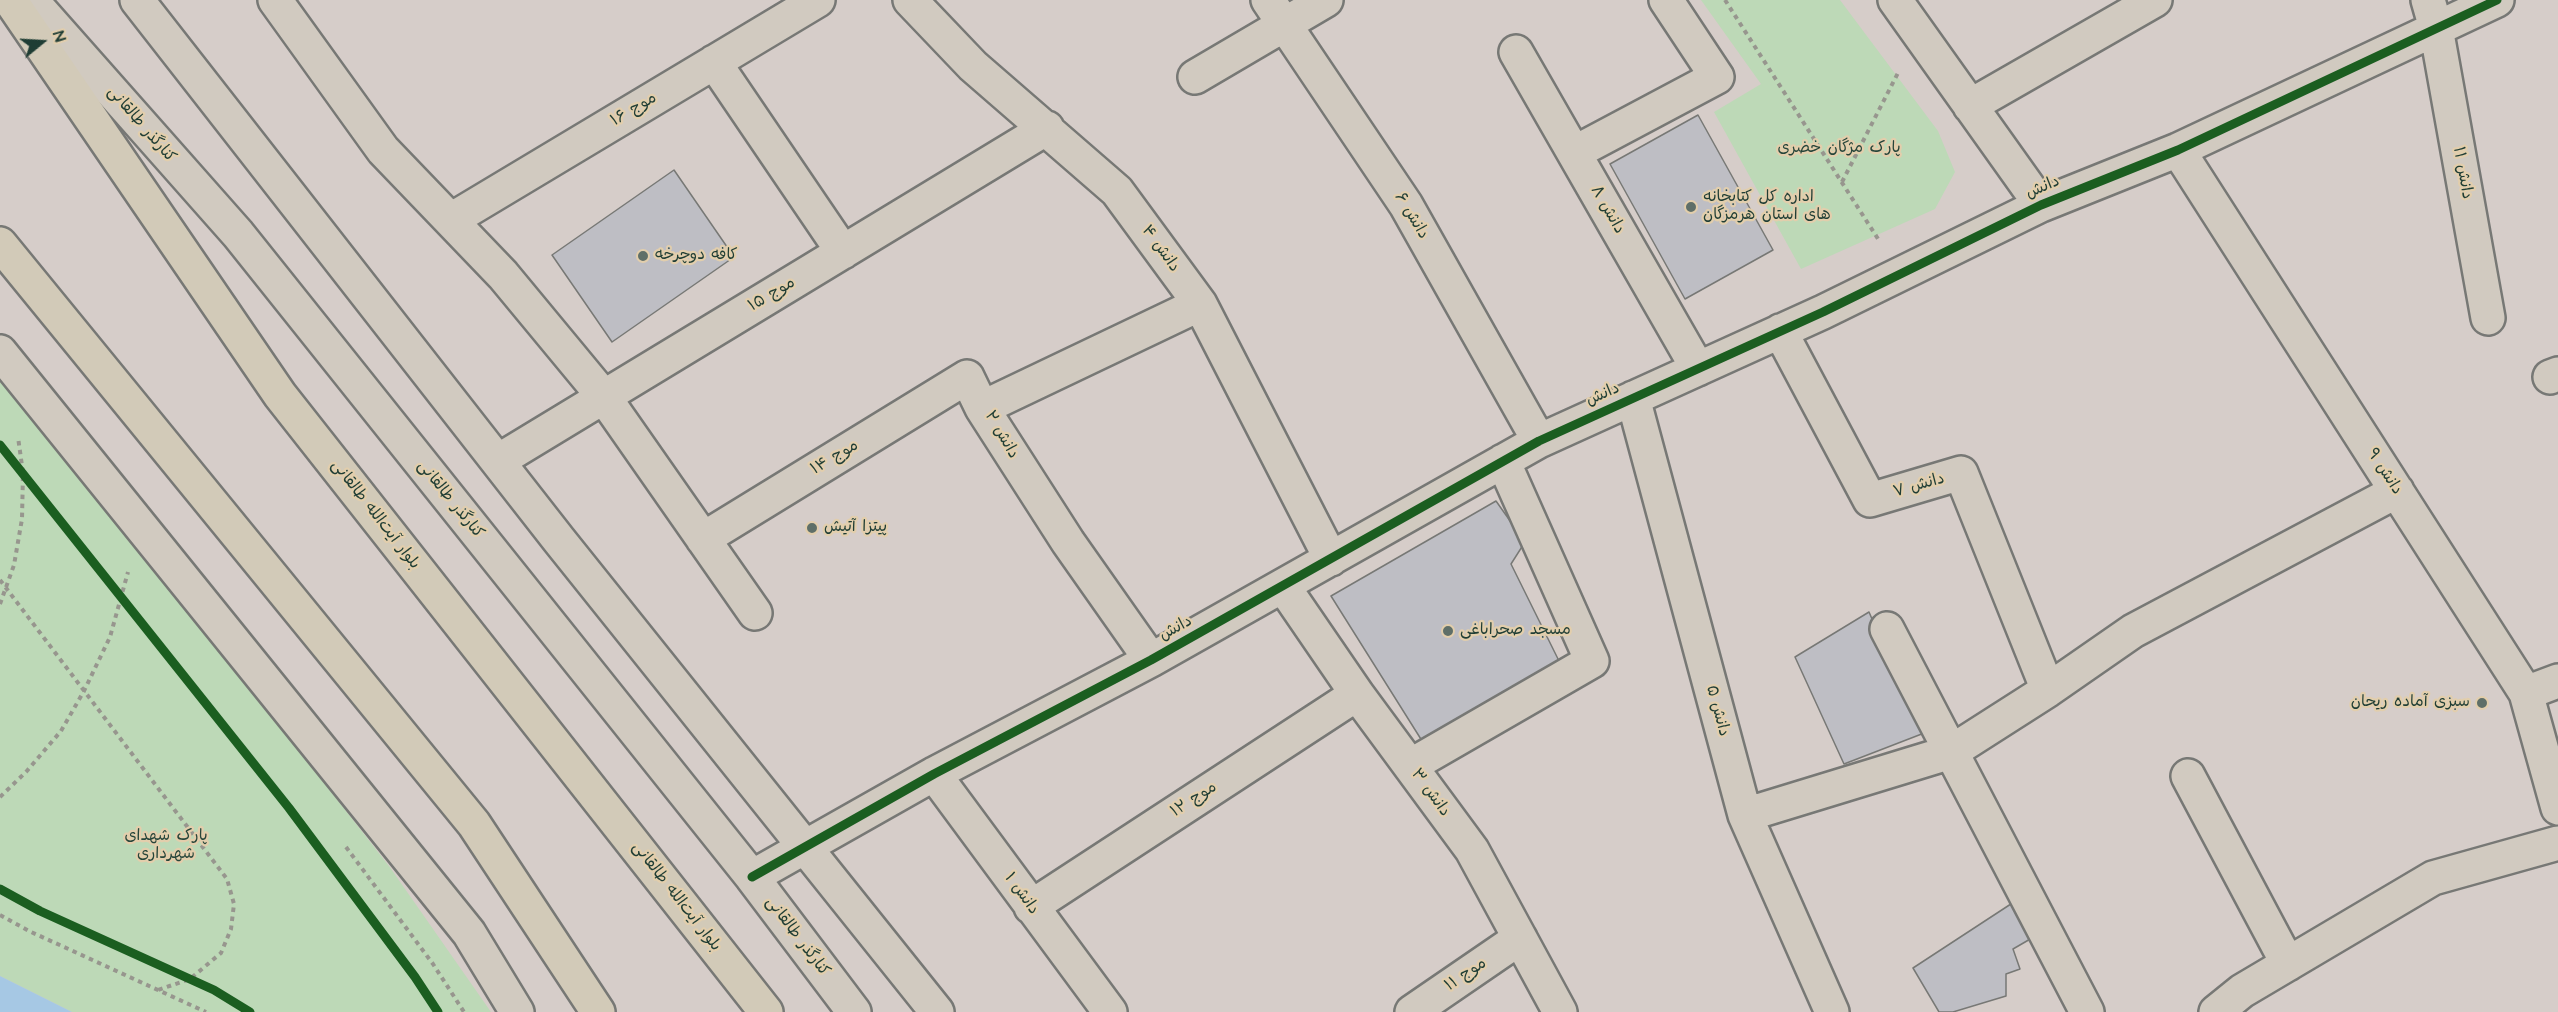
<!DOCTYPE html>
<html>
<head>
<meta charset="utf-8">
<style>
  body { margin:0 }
  #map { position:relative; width:2558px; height:1012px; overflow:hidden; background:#d6cdc9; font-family:"Architects Daughter",sans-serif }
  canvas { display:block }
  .north { position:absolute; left:12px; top:12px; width:60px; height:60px; -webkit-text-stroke:4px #e2ceac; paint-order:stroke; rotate:72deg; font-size:16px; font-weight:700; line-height:24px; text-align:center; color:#1f3d34 }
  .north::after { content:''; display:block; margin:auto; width:21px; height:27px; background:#1f3d34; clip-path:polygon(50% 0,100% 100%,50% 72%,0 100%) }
</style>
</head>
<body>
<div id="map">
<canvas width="2558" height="1012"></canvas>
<div class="north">N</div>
</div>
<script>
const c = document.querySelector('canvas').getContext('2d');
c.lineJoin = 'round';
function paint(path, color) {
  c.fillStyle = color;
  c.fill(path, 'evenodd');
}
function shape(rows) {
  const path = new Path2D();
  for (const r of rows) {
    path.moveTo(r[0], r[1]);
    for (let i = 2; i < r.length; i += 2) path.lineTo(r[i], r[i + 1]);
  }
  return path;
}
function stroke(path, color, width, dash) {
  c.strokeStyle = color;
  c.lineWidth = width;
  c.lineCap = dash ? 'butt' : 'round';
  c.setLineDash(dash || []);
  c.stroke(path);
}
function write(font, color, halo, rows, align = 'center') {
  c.font = font + ' "Architects Daughter","Playpen Sans Arabic",sans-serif';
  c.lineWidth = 4.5;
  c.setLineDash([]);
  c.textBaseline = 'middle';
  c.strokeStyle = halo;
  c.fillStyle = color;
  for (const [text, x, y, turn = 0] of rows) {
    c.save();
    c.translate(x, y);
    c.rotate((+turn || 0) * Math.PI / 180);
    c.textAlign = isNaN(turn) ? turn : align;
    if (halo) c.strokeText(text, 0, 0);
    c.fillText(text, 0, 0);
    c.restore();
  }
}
paint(shape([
  [1701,0,1840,0,1938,131,1955,172,1935,209,1801,269,1714,112,1761,84],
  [0,368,389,866,491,1012,72,1012,0,976]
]), '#bdd9b7');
paint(shape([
  [0,976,72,1012,0,1012]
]), '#a6c8e4');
const building = shape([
  [1698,115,1773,250,1685,299,1610,164,1698,115],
  [674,170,734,257,612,342,552,255,674,170],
  [1496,501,1525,542,1511,564,1561,665,1424,744,1331,596,1496,501],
  [1869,612,1889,658,1932,730,1844,764,1795,657,1869,612],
  [2017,900,2032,938,2013,949,2020,969,2006,974,2006,996,1953,1012,1939,1012,1913,968,2017,900]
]);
paint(building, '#bebec4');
stroke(building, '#777875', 1.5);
const minor = shape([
  [31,0,238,234,752,877,854,1012],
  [137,0,559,540,937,1012],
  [275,0,383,150,503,275,604,397,755,613],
  [910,0,973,66,1117,191,1200,304,1331,559],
  [1268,0,1406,205,1539,441],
  [1895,0,2041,205],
  [2428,0,2436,28,2488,318],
  [1516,52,1698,369],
  [714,62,843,252],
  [1195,77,1326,0],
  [1970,106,2155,0],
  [2178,150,2526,693,2558,808],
  [1574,153,1717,77,1666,0],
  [451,220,818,0],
  [1780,331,1870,500,1961,473,2048,690],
  [0,352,469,933,517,1012],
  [2550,377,2558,374],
  [1633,398,1745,815,1832,1012],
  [498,461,1047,128],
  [703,539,967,377,982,408],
  [1283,586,1357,694,1472,850,1560,1012],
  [1887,629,2087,1012],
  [1151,660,1068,542,982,408,1200,304],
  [2526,693,2558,681],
  [1410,766,1592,661,1503,461],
  [934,774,1110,1012],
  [2188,776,2288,964],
  [1745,815,1951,752,2048,690,2133,631,2397,491],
  [752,877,934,774,1151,660,1539,441,1823,312,2041,205,2178,150,2497,0],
  [1031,907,1357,694],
  [1412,1012,1520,938],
  [2216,1012,2242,991,2433,878,2558,843]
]);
const major = shape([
  [10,0,280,395,766,1012],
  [0,244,474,824,598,1012]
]);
stroke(minor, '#777875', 38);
stroke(major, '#777875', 38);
stroke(shape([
  [1725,0,1880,242],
  [1842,182,1899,71],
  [0,580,227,879,234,904,231,929,221,953,190,979,158,990],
  [0,604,14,565,22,519,23,473,18,437],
  [0,797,26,772,61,731,84,691,110,637,128,572],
  [346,847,433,964,464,1012],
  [0,915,29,931,206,1012]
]), '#97968e', 4, [4.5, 4.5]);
stroke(minor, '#d1cac0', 33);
stroke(major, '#d2cab8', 33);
stroke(shape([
  [0,445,289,808,415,977,438,1012],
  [752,877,934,774,1151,660,1539,441,1823,312,2041,205,2178,150,2497,0],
  [0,889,40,911,214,990,250,1012]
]), '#1b5e20', 9);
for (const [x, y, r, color] of [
  [1691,207,6,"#5f6f68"],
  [643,256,6,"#5f6f68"],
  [812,528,6,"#5f6f68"],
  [1448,631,6,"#5f6f68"],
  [2482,703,6,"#5f6f68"]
]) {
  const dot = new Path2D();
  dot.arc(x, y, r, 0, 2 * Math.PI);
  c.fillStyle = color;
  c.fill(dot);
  stroke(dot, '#e2ceac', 2);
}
write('16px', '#1f3d34', '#e2ceac', [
  ["موج ۱۶",634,110,-31],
  ["کنارگذر طالقانی",141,125,49],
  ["دانش ۱۱",2462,173,80],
  ["دانش",2043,188,-23],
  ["دانش ۸",1607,210,60],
  ["دانش ۶",1411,216,59],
  ["دانش ۴",1160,249,54],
  ["موج ۱۵",772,295,-31],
  ["دانش",1603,395,-24],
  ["دانش ۲",1001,435,60],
  ["موج ۱۴",835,458,-31],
  ["دانش ۹",2384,472,57],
  ["دانش ۷",1919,486,-16],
  ["کنارگذر طالقانی",450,500,51],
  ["بلوار آیت‌الله طالقانی",375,515,52],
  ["دانش",1176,629,-29],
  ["دانش ۵",1717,711,75],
  ["دانش ۳",1430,793,54],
  ["موج ۱۲",1194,800,-33],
  ["دانش ۱",1021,894,54],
  ["بلوار آیت‌الله طالقانی",676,897,52],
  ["کنارگذر طالقانی",797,937,53],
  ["موج ۱۱",1466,975,-34]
]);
write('16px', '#26453a', '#e2ceac', [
  ["پارک مژگان خضری",1839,149],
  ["پارک شهدای",166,837],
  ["شهرداری",166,855]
]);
write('16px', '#1f3d34', '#e2ceac', [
  ["اداره کل کتابخانه",1703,198],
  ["های استان هرمزگان",1703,216],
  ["کافه دوچرخه",655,256],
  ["پیتزا آتیش",824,528],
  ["مسجد صحراباغی",1460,631],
  ["سبزی آماده ریحان",2470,703,"right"]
], 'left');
</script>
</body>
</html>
